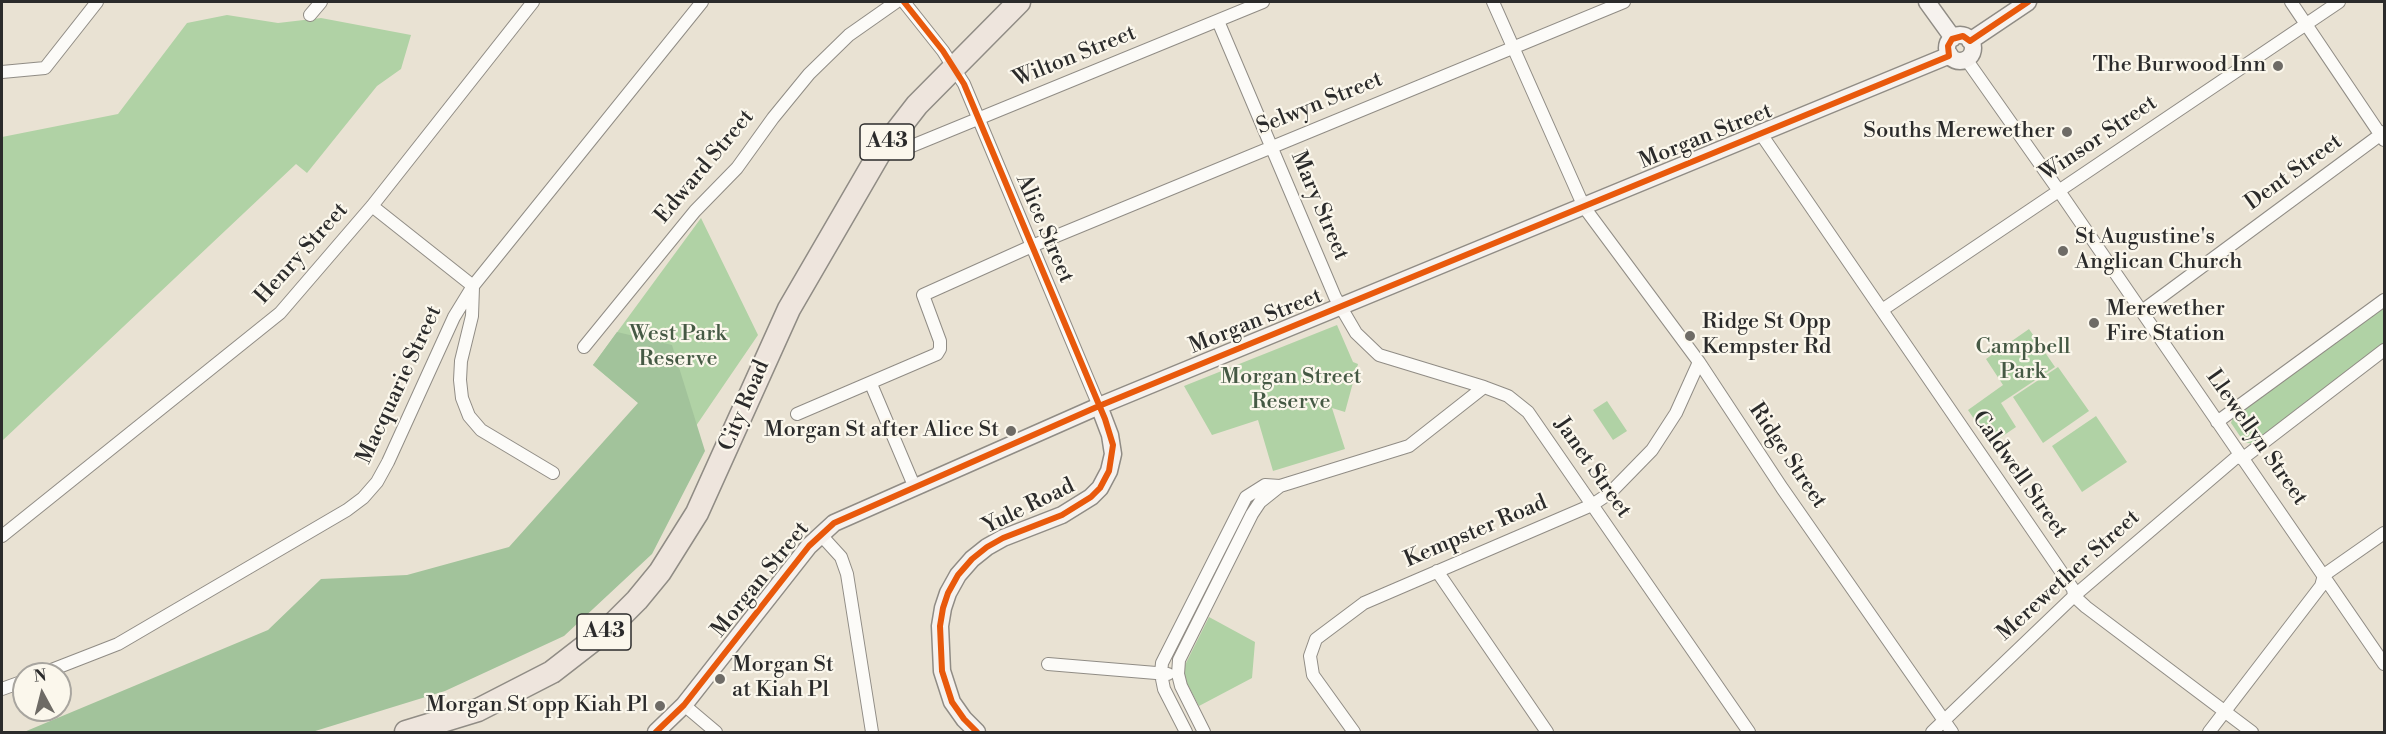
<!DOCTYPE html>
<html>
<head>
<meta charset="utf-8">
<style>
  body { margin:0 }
  #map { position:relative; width:2386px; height:734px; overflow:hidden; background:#e9e2d3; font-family:"Libre Bodoni",serif }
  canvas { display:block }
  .frame { position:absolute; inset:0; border:3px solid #2b2b2b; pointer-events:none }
  .north { position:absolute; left:12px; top:662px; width:60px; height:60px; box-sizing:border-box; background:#fbf7ec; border:2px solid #a8a59f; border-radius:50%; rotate:353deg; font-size:16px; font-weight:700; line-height:24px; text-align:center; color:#2b2b2b }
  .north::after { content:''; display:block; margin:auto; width:21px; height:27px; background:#6e6b66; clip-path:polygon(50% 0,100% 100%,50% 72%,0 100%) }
</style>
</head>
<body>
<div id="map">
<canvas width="2386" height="734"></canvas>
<div class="frame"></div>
<div class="north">N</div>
</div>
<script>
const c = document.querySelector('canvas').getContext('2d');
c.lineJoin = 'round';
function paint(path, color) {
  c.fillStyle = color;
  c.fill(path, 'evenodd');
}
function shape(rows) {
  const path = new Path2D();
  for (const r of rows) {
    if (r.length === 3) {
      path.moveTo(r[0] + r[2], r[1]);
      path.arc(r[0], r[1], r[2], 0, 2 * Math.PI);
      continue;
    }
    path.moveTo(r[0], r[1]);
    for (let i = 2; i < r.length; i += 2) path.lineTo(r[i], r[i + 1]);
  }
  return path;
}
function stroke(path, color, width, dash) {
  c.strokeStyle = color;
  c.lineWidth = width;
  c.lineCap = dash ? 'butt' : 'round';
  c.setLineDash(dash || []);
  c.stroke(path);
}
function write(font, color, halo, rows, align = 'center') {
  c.font = font + ' "Libre Bodoni",serif';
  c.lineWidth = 4.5;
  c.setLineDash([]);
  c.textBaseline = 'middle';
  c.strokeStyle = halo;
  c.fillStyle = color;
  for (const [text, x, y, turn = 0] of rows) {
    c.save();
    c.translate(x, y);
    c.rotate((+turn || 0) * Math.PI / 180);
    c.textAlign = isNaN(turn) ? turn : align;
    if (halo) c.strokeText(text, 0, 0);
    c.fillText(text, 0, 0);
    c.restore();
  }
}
paint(shape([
  [227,15,278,23,321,18,411,35,401,69,377,86,307,173,296,164,2,441,2,137,118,114,187,23],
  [701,218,758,335,685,442,593,365],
  [2384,305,2384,343,2253,444,2244,442,2231,423,2233,417],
  [1337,325,1353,362,1358,364,1345,412,1332,408,1345,449,1273,471,1258,420,1212,435,1184,386],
  [2029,329,2055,367,2001,403,2016,427,1991,444,1968,410,2003,385,1986,359],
  [2058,367,2089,411,2043,443,2013,397],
  [1607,401,1627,431,1613,440,1593,410],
  [2096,416,2127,462,2082,492,2052,446],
  [1209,617,1255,642,1252,678,1199,706,1185,680,1185,665]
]), '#b0d2a5');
paint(shape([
  [617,332,672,345,705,451,652,554,564,636,445,691,312,732,24,732,268,630,321,579,407,575,509,547,638,403,593,365]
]), '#a2c39b');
const street = shape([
  [904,2,943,51,964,84,1099,406],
  [1493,2,1584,207,1699,362,1782,488,1952,732],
  [2291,2,2384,140],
  [310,15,321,2],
  [1218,21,1335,297,1356,333,1379,355,1484,387,1508,396,1528,412,1749,732],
  [1966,59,2059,191,2384,664],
  [2,72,45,68,97,2],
  [1761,134,2073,589,2074,596,2086,607,2252,732],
  [902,150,1263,2],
  [372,206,473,286],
  [473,287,472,316,461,361,460,380,462,398,469,416,481,430,553,473],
  [1882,310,2339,2],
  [2142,311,2384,132],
  [584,347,695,211,737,168,773,118,809,74,849,35,896,2],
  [871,384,915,488],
  [797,414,937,354,940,349,940,341,923,295,1032,246,1624,2],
  [2217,422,2384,300],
  [2242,459,2384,350],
  [820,534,841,557,847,574,872,732],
  [2,536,280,313,372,206,533,2],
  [1437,571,1547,732],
  [1048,664,1168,674],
  [41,674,118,644,347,510,363,498,377,482,388,462,454,317,473,286,702,2],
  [2,689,24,681],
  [684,705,716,732],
  [1186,732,1164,689,1161,674,1162,663,1246,497,1265,485,1280,486,1409,446,1484,387],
  [1204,732,1181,686,1178,674,1179,660,1252,514,1260,502,1280,486],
  [1354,732,1313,675,1310,656,1316,639,1364,603,1592,505,1610,493,1652,450,1676,413,1699,362],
  [1932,732,2074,596,2239,455],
  [2209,732,2321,586,2324,575,2384,533]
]);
const secondary = shape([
  [1927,2,1953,38],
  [1960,48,13],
  [1970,41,2028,2],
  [656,732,684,705,809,546,834,523,1099,406,1950,55],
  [977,732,964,719,952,702,942,671,940,626,943,608,948,593,958,575,972,559,987,547,1003,538,1062,515,1091,497,1100,488,1109,471,1113,454,1110,435,1099,406]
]);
const highway = shape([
  [406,732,478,710,552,672,610,627,637,600,660,572,697,513,789,309,879,154,917,105,1019,2]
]);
stroke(street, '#908c85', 14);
stroke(secondary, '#908c85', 19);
stroke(highway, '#908c85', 25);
stroke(street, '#fcfbf8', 12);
stroke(secondary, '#f6f2ee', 16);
stroke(highway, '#eee5dd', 22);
stroke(shape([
  [904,2,943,51,964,84,1105,419,1113,445,1109,471,1100,488,1091,497,1062,515,1003,538,987,547,972,559,958,575,948,593,943,608,940,626,942,671,952,702,964,719,977,732],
  [656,732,684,705,809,546,834,523,1099,406,1949,56,1948,46,1952,39,1963,36,1970,41,2028,2]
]), '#e8590c', 6);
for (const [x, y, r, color] of [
  [2278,66,6,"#6e6b66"],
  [2067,132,6,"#6e6b66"],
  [2063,251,6,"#6e6b66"],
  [2094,323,6,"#6e6b66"],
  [1690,336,6,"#6e6b66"],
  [1011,431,6,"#6e6b66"],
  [720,679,6,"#6e6b66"],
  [660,706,6,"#6e6b66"]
]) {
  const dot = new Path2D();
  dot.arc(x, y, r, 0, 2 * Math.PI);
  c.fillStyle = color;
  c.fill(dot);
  stroke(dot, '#fbf7ec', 2);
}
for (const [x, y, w] of [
  [887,142,54],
  [604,632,54]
]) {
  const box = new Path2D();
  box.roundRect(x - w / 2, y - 18, w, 36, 4.5);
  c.fillStyle = '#fbf7ec';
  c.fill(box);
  stroke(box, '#2b2b2b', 1.5);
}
write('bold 21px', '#2b2b2b', null, [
  ["A43",887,142],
  ["A43",604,632]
]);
write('22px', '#2b2b2b', '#fbf7ec', [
  ["Wilton Street",1075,57,-22],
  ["Selwyn Street",1320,104,-22],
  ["Morgan Street",1706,137,-22],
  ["Winsor Street",2099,139,-34],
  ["Edward Street",705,167,-50],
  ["Dent Street",2294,173,-36],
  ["Mary Street",1319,206,67],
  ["Alice Street",1044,229,67],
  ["Henry Street",302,254,-48],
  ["Morgan Street",1256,322,-22],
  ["Macquarie Street",400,385,-65],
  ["City Road",745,406,-67],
  ["Llewellyn Street",2256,438,55],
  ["Ridge Street",1787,456,56],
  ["Janet Street",1592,468,55],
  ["Caldwell Street",2019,475,55],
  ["Yule Road",1029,507,-26],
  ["Kempster Road",1476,532,-23],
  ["Merewether Street",2069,576,-42],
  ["Morgan Street",761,580,-51]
]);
write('22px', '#2b2b2b', '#fbf7ec', [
  ["The Burwood Inn",2266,66],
  ["Souths Merewether",2055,132],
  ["St Augustine's",2075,238,"left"],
  ["Anglican Church",2075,263,"left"],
  ["Merewether",2106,310,"left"],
  ["Fire Station",2106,335,"left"],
  ["Ridge St Opp",1702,323,"left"],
  ["Kempster Rd",1702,348,"left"],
  ["Morgan St after Alice St",999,431],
  ["Morgan St",732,666,"left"],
  ["at Kiah Pl",732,691,"left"],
  ["Morgan St opp Kiah Pl",648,706]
], 'right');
write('22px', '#455944', '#fbf7ec', [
  ["West Park",678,335],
  ["Reserve",678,360],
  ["Campbell",2023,348],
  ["Park",2023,373],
  ["Morgan Street",1291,378],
  ["Reserve",1291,403]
]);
</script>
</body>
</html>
